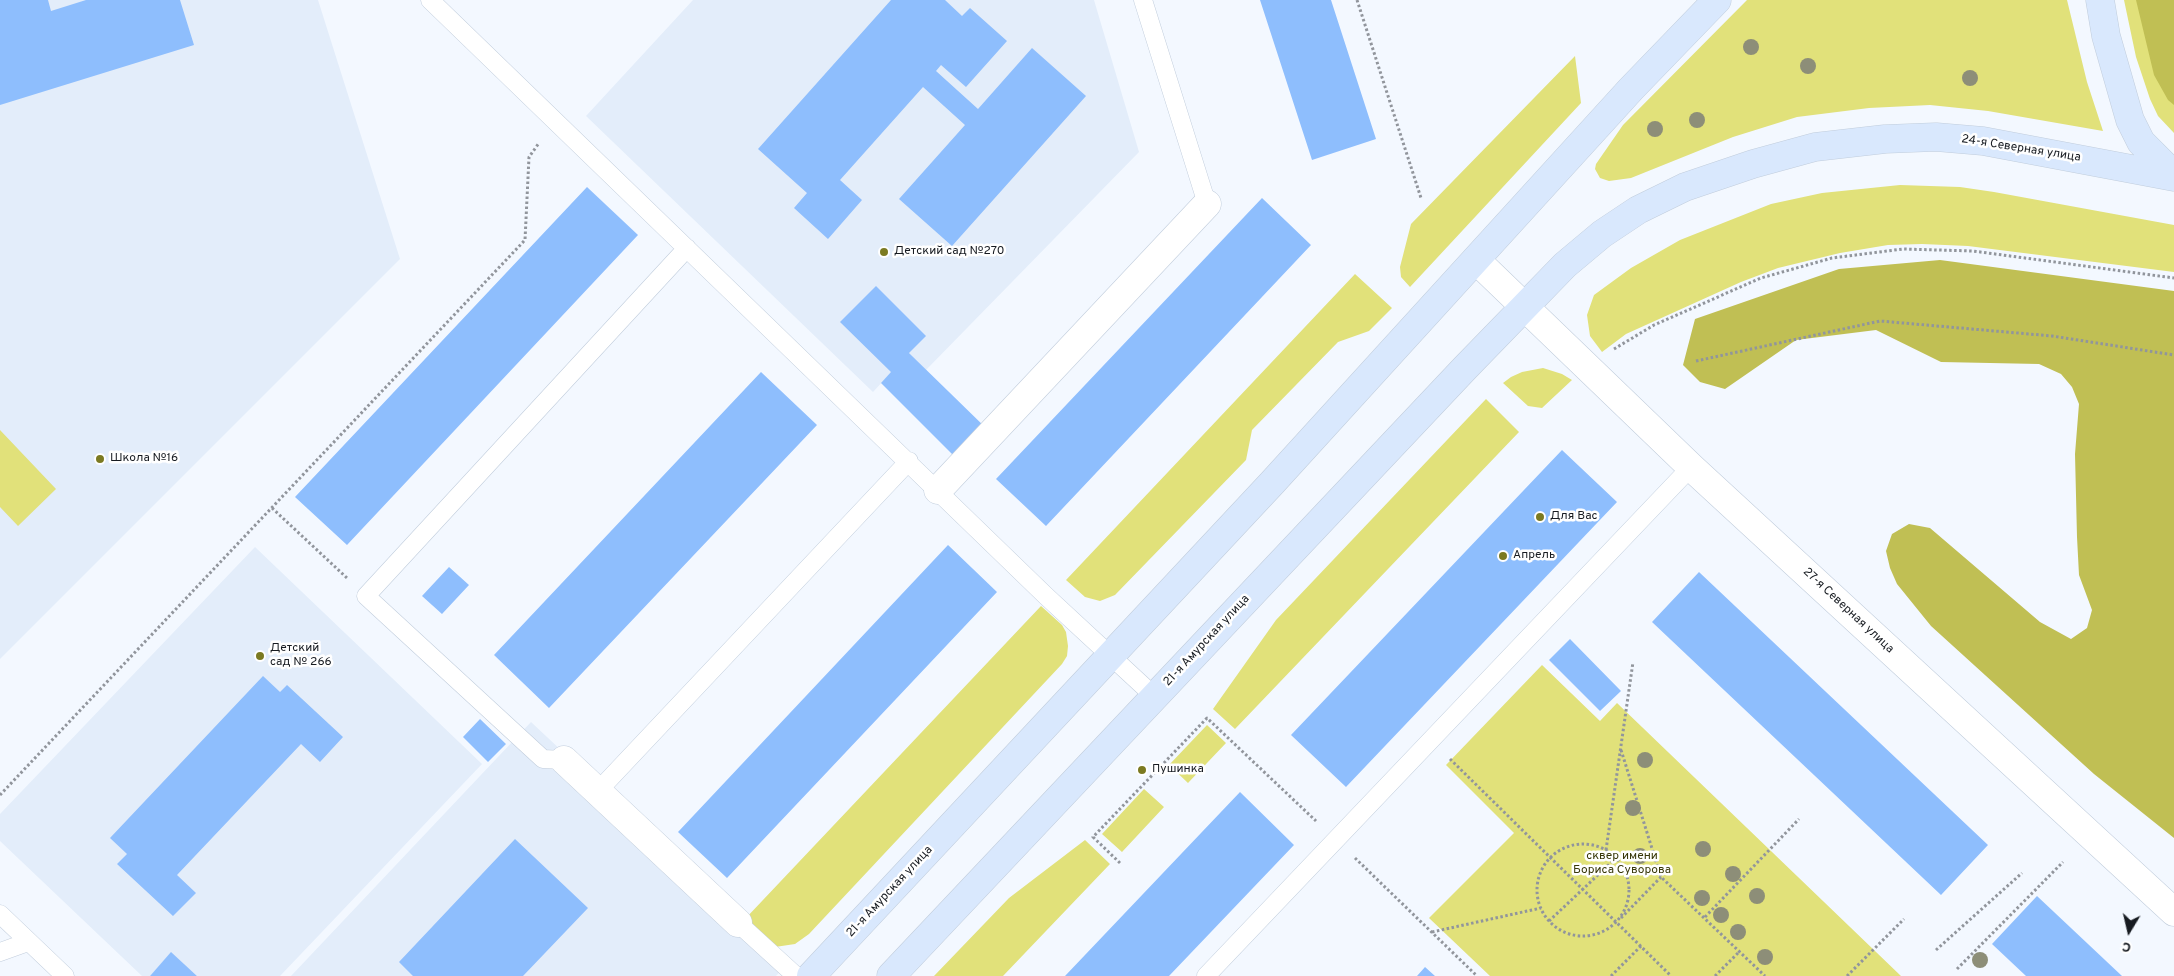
<!DOCTYPE html>
<html>
<head>
<meta charset="utf-8">
<style>
  body { margin:0 }
  #map { position:relative; width:2174px; height:976px; overflow:hidden; background:#f3f8ff; font-family:Overpass,sans-serif }
  canvas { display:block }
  .north { position:absolute; left:2104px; top:906px; width:50px; height:50px; -webkit-text-stroke:4px #fff; paint-order:stroke; rotate:189deg; font-size:14px; font-weight:700; line-height:20px; text-align:center; color:#171b21 }
  .north::after { content:''; display:block; margin:auto; width:18px; height:22px; background:#171b21; clip-path:polygon(50% 0,100% 100%,50% 72%,0 100%) }
</style>
</head>
<body>
<div id="map">
<canvas width="2174" height="976"></canvas>
<div class="north">С</div>
</div>
<script>
const c = document.querySelector('canvas').getContext('2d');
c.lineJoin = 'round';
function paint(path, color) {
  c.fillStyle = color;
  c.fill(path, 'evenodd');
}
function shape(rows) {
  const path = new Path2D();
  for (const r of rows) {
    if (r.length === 3) {
      path.moveTo(r[0] + r[2], r[1]);
      path.arc(r[0], r[1], r[2], 0, 2 * Math.PI);
      continue;
    }
    path.moveTo(r[0], r[1]);
    for (let i = 2; i < r.length; i += 2) path.lineTo(r[i], r[i + 1]);
  }
  return path;
}
function stroke(path, color, width, dash) {
  c.strokeStyle = color;
  c.lineWidth = width;
  c.lineCap = dash ? 'butt' : 'round';
  c.setLineDash(dash || []);
  c.stroke(path);
}
function write(font, color, halo, rows, align = 'center') {
  c.font = font + ' Overpass,sans-serif';
  c.lineWidth = 5;
  c.setLineDash([]);
  c.textBaseline = 'middle';
  c.strokeStyle = halo;
  c.fillStyle = color;
  for (const [text, x, y, turn = 0] of rows) {
    c.save();
    c.translate(x, y);
    c.rotate((+turn || 0) * Math.PI / 180);
    c.textAlign = isNaN(turn) ? turn : align;
    if (halo) c.strokeText(text, 0, 0);
    c.fillText(text, 0, 0);
    c.restore();
  }
}
paint(shape([
  [0,0,318,0,400,259,0,659],
  [693,0,1094,0,1139,152,926,370,909,353,873,392,586,116],
  [255,547,482,764,280,976,197,976,171,953,150,976,142,976,0,841,0,814],
  [531,722,788,963,776,976,291,976]
]), '#e3edfa');
paint(shape([
  [1747,0,2067,0,2087,82,2103,131,1988,111,1930,105,1869,108,1797,117,1733,137,1631,178,1609,181,1600,178,1595,169,1596,164,1623,125],
  [2124,0,2174,0,2174,133,2158,116,2150,99,2136,57],
  [1575,56,1581,103,1410,287,1401,277,1400,267,1411,224],
  [1900,185,1960,187,1994,192,2174,225,2174,272,1968,246,1922,244,1888,245,1840,253,1778,268,1741,282,1626,334,1602,352,1590,336,1587,315,1594,295,1631,268,1680,240,1771,204,1822,193],
  [1355,274,1392,308,1369,331,1338,342,1252,430,1246,460,1115,595,1100,601,1085,597,1066,580],
  [1543,368,1562,374,1572,380,1542,408,1528,406,1503,383,1511,377,1522,372],
  [1486,399,1519,432,1235,729,1213,709,1276,620],
  [0,430,56,489,18,526,0,507],
  [1041,606,1062,625,1066,632,1068,646,1067,656,1062,664,809,934,795,944,775,947,745,919],
  [1542,665,1600,721,1617,703,1901,976,1490,976,1429,918,1514,833,1446,765],
  [1207,725,1226,743,1188,783,1169,765],
  [1144,789,1164,807,1122,852,1102,834],
  [1085,840,1110,864,1003,976,934,976,1009,898]
]), '#e1e17a');
paint(shape([
  [2136,0,2174,0,2174,105,2168,100,2154,75],
  [1940,260,2174,291,2174,838,2094,774,1931,626,1897,584,1890,568,1886,551,1892,534,1909,524,1930,528,2040,622,2071,639,2087,628,2092,610,2079,575,2077,537,2075,454,2079,404,2072,387,2061,374,2039,364,1941,362,1876,330,1796,340,1725,389,1700,382,1683,365,1695,319,1839,269]
]), '#c0bf54');
paint(shape([
  [0,0,48,0,51,11,86,0,180,0,194,45,0,105],
  [891,0,945,0,962,16,970,8,1007,41,966,87,941,65,936,71,978,109,1032,48,1086,96,952,246,899,199,965,125,923,87,840,180,862,200,828,239,794,208,807,193,758,149],
  [1260,0,1331,0,1376,139,1312,160],
  [587,187,638,235,347,545,295,497],
  [1262,198,1311,245,1046,526,996,479],
  [876,286,926,336,909,353,988,430,958,460,881,383,891,372,840,322],
  [761,372,817,425,549,708,494,655],
  [1562,450,1617,502,1346,787,1291,735],
  [948,545,997,592,727,878,678,832],
  [449,567,469,585,442,614,422,596],
  [1699,572,1988,845,1941,895,1652,622],
  [1570,639,1621,691,1600,711,1549,660],
  [263,676,280,692,287,685,343,737,320,762,301,744,177,875,196,893,173,916,117,864,127,854,110,838],
  [480,719,506,744,488,762,463,737],
  [1240,792,1294,845,1169,976,1065,976],
  [515,839,588,908,523,976,413,976,399,962],
  [2037,896,2122,976,2026,976,1992,944],
  [171,952,197,976,150,976],
  [1425,967,1435,976,1417,976]
]), '#8ebefd');
const service = shape([
  [430,0,1046,596,1154,696],
  [1143,0,1207,204],
  [564,760,543,759,366,596,687,248],
  [598,791,909,461],
  [0,914,65,976],
  [738,923,796,976],
  [0,952,28,942],
  [1206,976,1691,467]
]);
const minor = shape([
  [938,490,1207,204],
  [564,760,738,923]
]);
const tertiary = shape([
  [1476,260,1691,467,2174,912]
]);
const secondary = shape([
  [2100,0,2106,36,2130,120,2141,142,2174,175],
  [811,976,1272,483,1631,89,1717,0],
  [891,976,1465,368,1565,265,1602,234,1638,210,1685,187,1753,164,1815,147,1885,139,1936,137,1983,141,2174,177]
]);
stroke(service, '#c1cddc', 19);
stroke(minor, '#c1cddc', 29);
stroke(tertiary, '#c1cddc', 29);
stroke(secondary, '#c1cddc', 29);
stroke(shape([
  [1357,0,1421,198],
  [1614,349,1654,325,1761,278,1832,258,1903,249,1973,251,2174,278],
  [1696,361,1880,321,2052,336,2174,355],
  [272,508,347,578],
  [1621,750,1661,877,1765,976],
  [1450,759,1671,976],
  [0,795,525,240,529,157,539,143],
  [1583,890,46],
  [1606,850,1633,662],
  [1355,858,1477,976],
  [1120,863,1093,837,1207,718,1316,821],
  [1705,917,1799,819],
  [1621,918,1661,877],
  [1549,921,1616,858],
  [1432,932,1541,908],
  [1936,950,2022,873],
  [1957,969,2063,862],
  [1611,976,1641,946],
  [1715,976,1740,951],
  [1847,976,1904,919]
]), '#91959c', 3, [2.5, 2.5]);
stroke(service, '#fff', 18);
stroke(minor, '#fff', 28);
stroke(tertiary, '#fff', 28);
stroke(secondary, '#d9e8fd', 28);
c.fillStyle = '#8d8e78';
for (const [x, y] of [
  [1751,47],
  [1808,66],
  [1970,78],
  [1697,120],
  [1655,129],
  [1645,760],
  [1633,808],
  [1703,849],
  [1640,856],
  [1733,874],
  [1757,896],
  [1702,898],
  [1721,915],
  [1738,932],
  [1765,957],
  [1980,960]
]) {
  c.beginPath();
  c.arc(x, y, 8, 0, 2 * Math.PI);
  c.fill();
}
for (const [x, y, r, color] of [
  [884,252,5,"#7b7a21"],
  [100,459,5,"#7b7a21"],
  [1540,517,5,"#7b7a21"],
  [1503,556,5,"#7b7a21"],
  [260,656,5,"#7b7a21"],
  [1142,770,5,"#7b7a21"]
]) {
  const dot = new Path2D();
  dot.arc(x, y, r, 0, 2 * Math.PI);
  c.fillStyle = color;
  c.fill(dot);
  stroke(dot, '#fff', 2);
}
write('12px', '#171b21', '#fff', [
  ["24-я Северная улица",2021,149,9],
  ["27-я Северная улица",1848,611,43],
  ["21-я Амурская улица",1207,641,-47],
  ["21-я Амурская улица",890,892,-47]
]);
write('12px', '#171b21', '#fff', [
  ["Детский сад №270",894,252],
  ["Школа №16",110,459],
  ["Для Вас",1550,517],
  ["Апрель",1513,556],
  ["Детский",270,649],
  ["сад № 266",270,663],
  ["Пушинка",1152,770]
], 'left');
write('12px', '#39380a', '#fff', [
  ["сквер имени",1622,857],
  ["Бориса Суворова",1622,871]
]);
</script>
</body>
</html>
